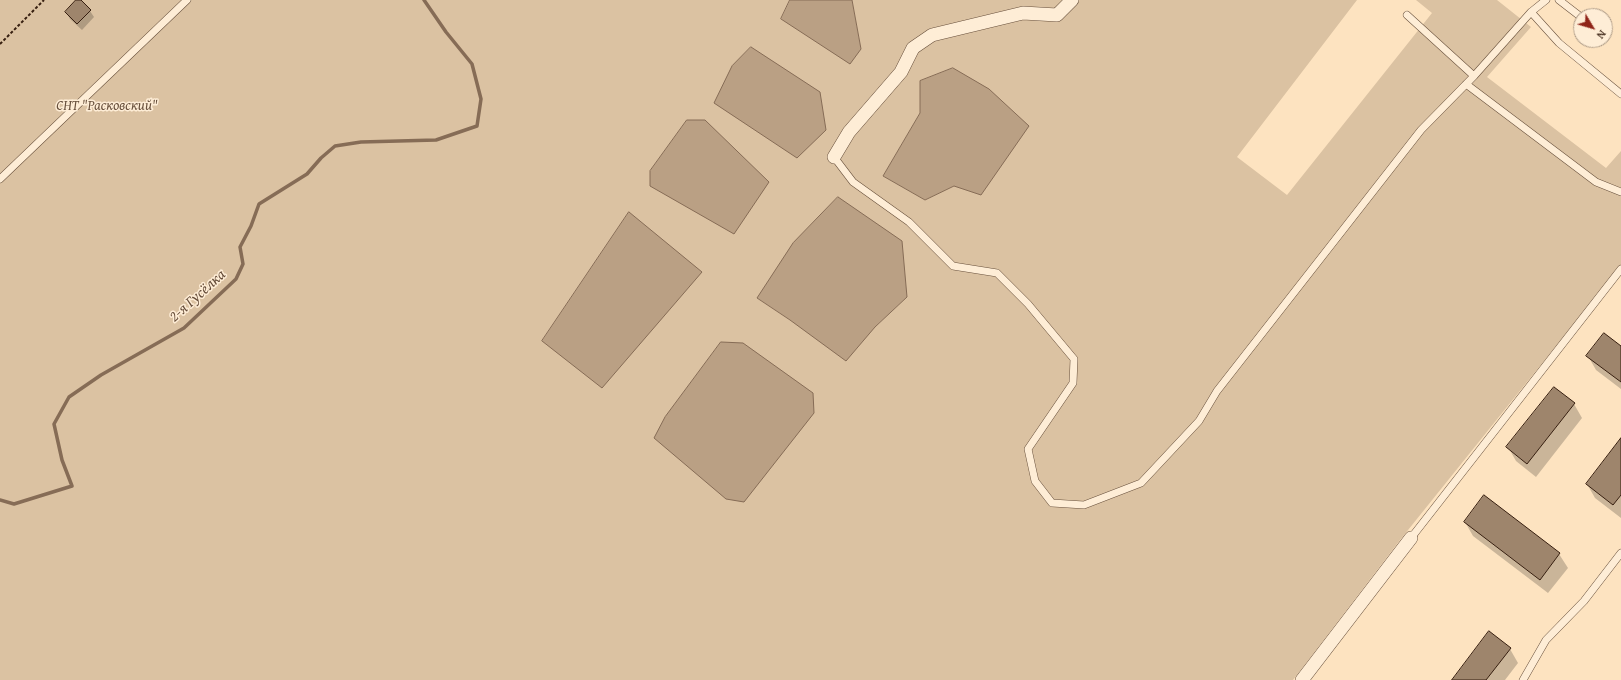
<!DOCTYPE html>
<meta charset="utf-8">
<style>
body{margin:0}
#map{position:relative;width:1621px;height:680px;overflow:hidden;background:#fde3c0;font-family:"Gentium Book Plus",serif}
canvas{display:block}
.north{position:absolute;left:1573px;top:8px;width:40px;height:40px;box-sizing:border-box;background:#feedd6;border:1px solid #ae9b87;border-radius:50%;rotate:128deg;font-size:11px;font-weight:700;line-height:16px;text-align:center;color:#371f10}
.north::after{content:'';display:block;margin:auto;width:14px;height:18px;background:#8f2418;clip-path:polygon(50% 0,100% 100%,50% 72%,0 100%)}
</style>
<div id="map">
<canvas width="1621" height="680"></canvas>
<div class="north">N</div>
</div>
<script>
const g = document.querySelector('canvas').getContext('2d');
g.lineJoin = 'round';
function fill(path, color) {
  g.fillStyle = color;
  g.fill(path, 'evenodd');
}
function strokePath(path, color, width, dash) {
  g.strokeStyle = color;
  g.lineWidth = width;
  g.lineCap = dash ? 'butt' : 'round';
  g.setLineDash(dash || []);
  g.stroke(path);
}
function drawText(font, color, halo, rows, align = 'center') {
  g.font = font + ' "Gentium Book Plus",serif';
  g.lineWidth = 3;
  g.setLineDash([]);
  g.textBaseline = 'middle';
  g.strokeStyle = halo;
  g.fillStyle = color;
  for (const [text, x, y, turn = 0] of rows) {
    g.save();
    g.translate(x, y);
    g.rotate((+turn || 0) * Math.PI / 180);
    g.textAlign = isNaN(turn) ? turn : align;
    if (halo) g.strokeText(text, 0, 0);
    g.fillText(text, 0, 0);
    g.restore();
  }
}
fill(new Path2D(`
 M0 0H790L781 19 861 49 852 0H1357L1237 157 1287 195 1432 13 1416 0H1497L1531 27 1487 77 1606 168 1621 151V265L1400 540 1293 680H0ZM920 113 954 186 925 200 883 176ZM907 297 875 327 790 320 757 298Z`), '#dbc2a2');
const water = new Path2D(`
 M790 0H852L861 49 850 64 781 19Z
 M751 47 820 92 826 130 797 158 714 103 732 66Z
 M953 68 989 89 1029 126 981 195 954 186 925 200 883 176 920 113V81Z
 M687 120H705L769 182 734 234 650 186V171Z
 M838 197 902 241 907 297 875 327 846 361 790 320 757 298 793 243Z
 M629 212 702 272 602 388 542 341Z
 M721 342 743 343 813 393 814 413 744 502 726 499 654 438 665 417Z`);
fill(water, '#baa084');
strokePath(water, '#866c56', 1);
fill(new Path2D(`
 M78 0 90 11 94 17 82 30 70 19 66 12Z
 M1621 347V389L1596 370 1588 356Z
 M1574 404 1582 418 1536 477 1516 461 1508 447Z
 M1621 438V518L1595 498 1587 484Z
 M1484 497 1559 554 1568 568 1548 593 1473 536 1465 522Z
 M1510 649 1518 663 1505 680H1453Z`), '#0003');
strokePath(new Path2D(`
 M0 500 14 504 72 486 62 460 54 424 69 397 101 375 184 328 236 279 243 264 240 247 251 226 259 204 307 174 321 158 335 146 361 142 436 140 477 126 481 99 472 64 446 32 424 0`), '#866c56', 3.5);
const building = new Path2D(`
 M76 0H81L91 10 77 24 65 12Z
 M1604 333 1621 346V382L1586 356Z
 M1554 387 1575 403 1527 464 1506 447Z
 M1621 438V495L1613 505 1586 484Z
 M1484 495 1560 553 1540 580 1464 522Z
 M1489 631 1511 648 1486 680H1452Z`);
fill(building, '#9e856c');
strokePath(building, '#371f10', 1);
const service = new Path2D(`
 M1559 0 1581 17
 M1531 12 1559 43 1621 94
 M1407 15 1474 76 1531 12 1546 0
 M1466 84 1596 182 1621 192
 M834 157 853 182 909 222 953 266 997 273 1028 304 1074 359 1073 383 1028 449 1035 481 1052 503 1084 505 1141 483 1199 421 1217 391 1421 130 1474 76
 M0 179 187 0
 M1411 538 1621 269
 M1523 680 1546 640 1584 601 1621 553`);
const minor = new Path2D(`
 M834 157 849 132 901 72 913 48 932 35 1023 13 1057 15 1072 0
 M1302 680 1411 538`);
strokePath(service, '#68503c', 8);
strokePath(minor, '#68503c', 14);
strokePath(new Path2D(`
 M0 44 44 0`), '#371f10', 2, [3, 2]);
strokePath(service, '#feedd6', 7);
strokePath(minor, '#feedd6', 13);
drawText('italic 14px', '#68503c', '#feedd6', [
 ["СНТ \"Расковский\"",107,106]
]);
drawText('italic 15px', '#654c39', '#feedd6', [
 ["2-я Гусёлка",198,296,-42]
]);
</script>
